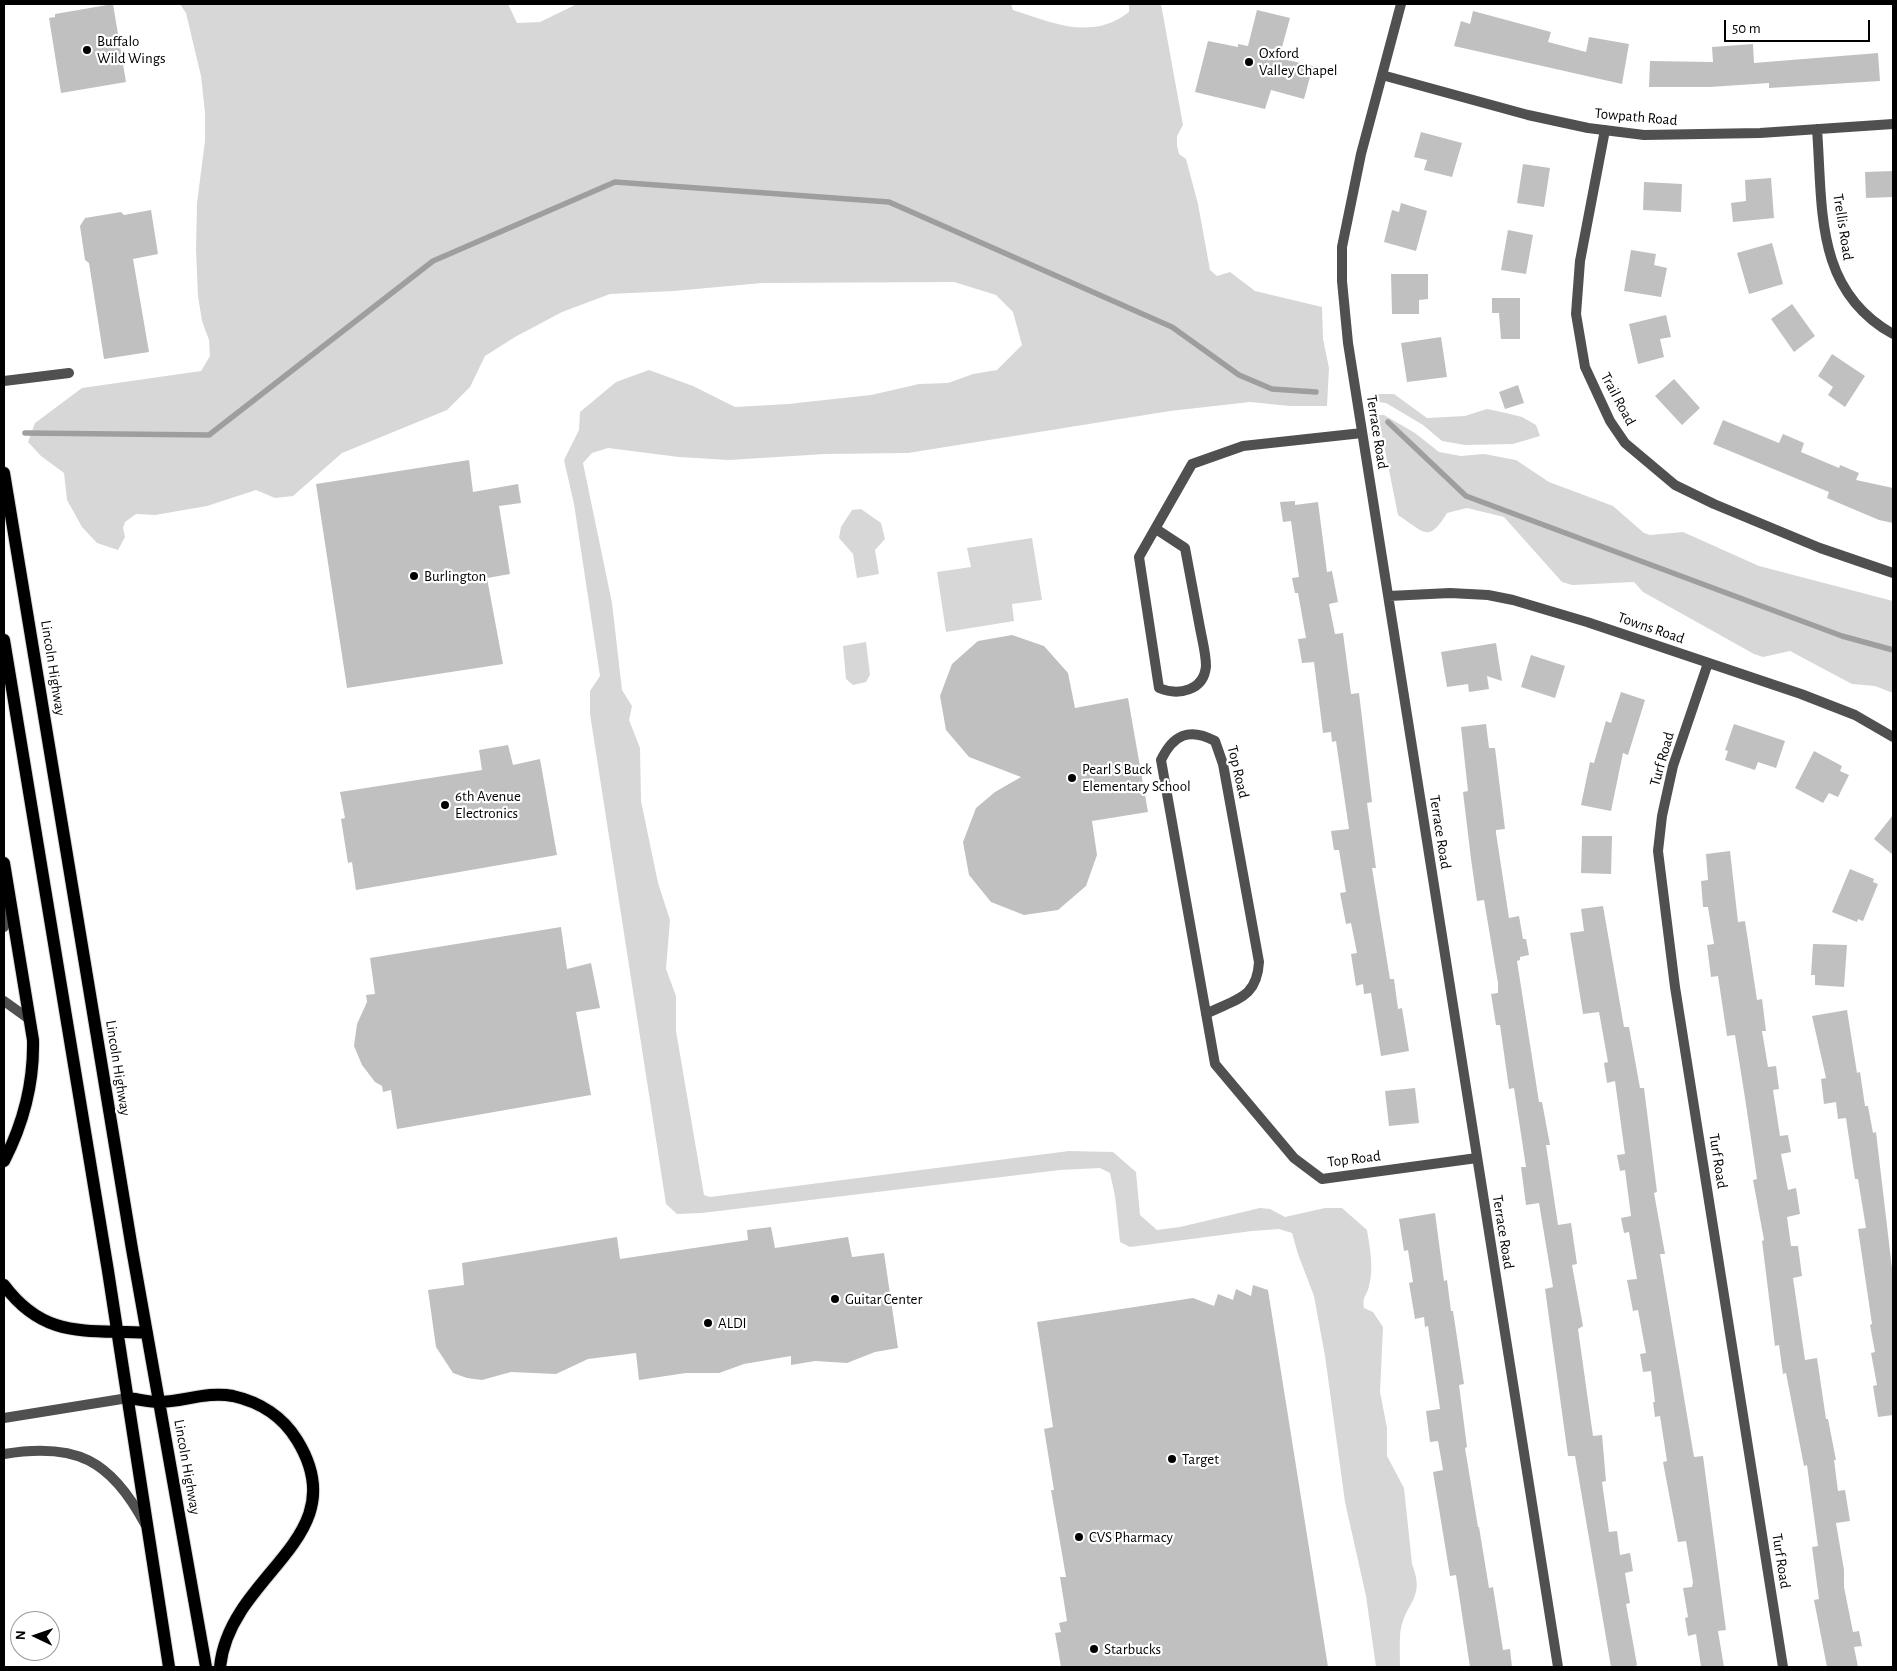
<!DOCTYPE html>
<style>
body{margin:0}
#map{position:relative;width:1897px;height:1671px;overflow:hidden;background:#fff;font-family:"Alegreya Sans",sans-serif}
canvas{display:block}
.frame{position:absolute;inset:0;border:5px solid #000;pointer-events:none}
.north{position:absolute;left:10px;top:1611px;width:50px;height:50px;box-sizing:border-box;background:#fff;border:1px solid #999;border-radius:50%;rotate:273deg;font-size:14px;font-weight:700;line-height:20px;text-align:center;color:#000}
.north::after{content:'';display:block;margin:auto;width:18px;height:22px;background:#000;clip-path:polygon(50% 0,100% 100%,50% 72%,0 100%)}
.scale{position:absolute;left:1724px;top:20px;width:146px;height:22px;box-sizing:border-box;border:2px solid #000;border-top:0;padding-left:6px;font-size:15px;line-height:18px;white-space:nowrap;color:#000;-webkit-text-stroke:4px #fff;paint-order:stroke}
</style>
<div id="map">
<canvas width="1897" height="1671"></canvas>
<div class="frame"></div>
<div class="north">N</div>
<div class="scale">50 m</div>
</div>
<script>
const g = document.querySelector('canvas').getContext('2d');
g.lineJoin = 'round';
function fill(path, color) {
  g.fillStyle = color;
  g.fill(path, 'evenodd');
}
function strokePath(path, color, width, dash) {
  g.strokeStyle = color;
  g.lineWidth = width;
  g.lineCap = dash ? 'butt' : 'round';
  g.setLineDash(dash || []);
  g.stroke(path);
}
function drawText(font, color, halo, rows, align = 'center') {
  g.font = font + ' "Alegreya Sans",sans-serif';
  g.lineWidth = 4.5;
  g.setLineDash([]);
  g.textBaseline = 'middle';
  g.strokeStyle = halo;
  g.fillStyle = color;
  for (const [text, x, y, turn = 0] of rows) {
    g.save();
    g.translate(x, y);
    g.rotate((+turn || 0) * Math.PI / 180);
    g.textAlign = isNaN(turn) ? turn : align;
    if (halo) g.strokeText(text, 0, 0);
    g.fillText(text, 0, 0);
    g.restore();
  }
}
fill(new Path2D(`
 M180 4H508L517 23 540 22 577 4H1011L1013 10C1053 23 1092 41 1129 12V4H1161L1183 125 1177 136V146L1179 154 1186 159 1198 204 1210 270 1217 276 1230 272 1255 291 1322 307 1323 339 1329 368 1327 406H1290L1250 402 1170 411 908 453 825 454 729 460 679 457 608 448 592 453 583 463 612 603 622 690 632 706 629 720 640 748 641 801 658 883 670 920 666 969 676 996V1031L704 1195 710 1197 1069 1151 1113 1152 1136 1172 1140 1215 1157 1230 1180 1227 1260 1208 1270 1209 1285 1217 1325 1208H1342L1367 1230C1370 1249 1374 1268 1369 1286 1367 1296 1362 1296 1364 1308L1373 1312 1383 1327 1380 1392 1387 1428V1456L1404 1488 1412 1564C1425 1598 1408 1599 1401 1628 1399 1637 1400 1656 1400 1667H1376L1366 1596 1345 1502 1325 1356 1314 1296 1298 1254 1292 1233 1279 1229 1252 1231 1130 1247 1120 1242 1115 1196 1110 1173 1100 1168 1060 1170 702 1213 677 1214 666 1204 590 714V691L600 676 574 504 564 460 579 430 580 412 616 382 649 370 693 386 735 407 788 404 871 395 919 384 948 383 973 374 997 370 1022 345 1013 312 996 295 954 282 762 283 674 291 610 294 562 312 515 337 485 356 470 387 447 410 342 453 293 496 275 498 256 490 207 506 155 515 136 514 125 522 123 528 125 537 118 550 97 543 82 527 67 500 64 473 41 456 28 442 35 423 82 388 201 371 210 356 209 340 202 321 198 296 196 249 197 203 205 141V113L201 76 186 13Z
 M1376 394H1394L1427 418 1465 416 1487 409 1506 413 1522 417 1536 425 1540 436 1513 444 1465 445 1442 441 1423 425 1386 403 1378 402Z
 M1378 415H1384L1415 433 1439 452 1461 456 1484 454 1516 460 1549 482 1613 506 1644 533 1650 535 1683 532 1759 566 1893 601V693L1875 686 1852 684 1790 651 1763 657 1754 654 1643 592 1634 582 1572 585 1562 582 1504 517 1467 508 1447 513C1428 544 1424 532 1398 515Z
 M861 509 881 523 885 539 875 550 879 574 857 578 853 554 839 538 841 527 852 510Z
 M1032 538 1042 600 1012 604 1014 621 946 632 937 572 971 567 967 548Z
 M866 642 870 675 866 682 853 685 846 679 843 646Z`), '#d7d7d7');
strokePath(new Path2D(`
 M1388 422 1466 496 1842 636 1893 650
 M25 433 209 435 433 261 615 182 889 202 1172 327 1239 375 1272 389 1316 392`), '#9e9e9e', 5.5);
fill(new Path2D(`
 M113 4 126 82 61 93 49 18 55 17V14Z
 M1257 10 1290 18 1279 58 1313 66 1304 99 1271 90 1265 109 1195 92 1208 41 1238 47V44L1248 46Z
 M1473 11 1551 32 1548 42 1586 52 1589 37 1629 44 1622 84 1454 46 1461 21 1470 24Z
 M1753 44 1754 63 1878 53 1880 81 1769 88V83L1710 87H1649L1650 61 1713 62 1712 47Z
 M1421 132 1462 143 1452 177 1424 170 1427 160 1414 157Z
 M1523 164 1550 168 1544 207 1517 203Z
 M1893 171V197L1866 198 1865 172Z
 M1771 178 1774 218 1733 222 1731 203 1746 201 1745 180Z
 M1644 182 1682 184 1681 212 1643 210Z
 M1401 203 1427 211 1416 251 1384 242 1392 210 1399 212Z
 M151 210 158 254 133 259 149 352 104 359 89 263 85 260 80 226 85 218 121 212 124 215Z
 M1508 230 1533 235 1526 274 1501 270Z
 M1772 243 1783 284 1749 294 1737 253Z
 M1631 250 1656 254 1654 265 1667 268 1661 297 1624 291Z
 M1391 274H1428V299L1419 300V314H1392Z
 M1492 298H1520V339H1501L1499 313H1492Z
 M1792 304 1815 336 1794 352 1771 319Z
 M1666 315 1671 337 1660 339 1664 357 1638 364 1629 324Z
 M1441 337 1447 377 1407 382 1401 343Z
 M1832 354 1865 376 1845 407 1828 395 1833 387 1818 376Z
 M1674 379 1700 408 1682 425 1655 396Z
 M1518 385 1524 403 1505 409 1499 392Z
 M1723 420 1779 443 1783 434 1804 443 1801 452 1839 468 1840 465 1859 473 1856 480 1893 488V523L1879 520 1827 498 1829 492 1713 444Z
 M469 460 473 492 518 484 521 503 499 506 510 574 487 578 503 664 347 688 316 484Z
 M1295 501V505L1318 502 1327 572 1332 571 1338 602 1329 604 1335 634 1343 633 1351 694 1359 693 1372 802 1367 803 1376 868H1372L1390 979H1394L1398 1009 1402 1008 1409 1051 1381 1056 1371 993 1364 994 1363 984 1356 986 1351 954 1357 953 1351 923 1346 924 1340 893 1346 892 1339 850H1334L1331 831 1349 829 1336 741 1332 742 1331 732 1323 733 1314 662 1302 663 1298 639 1306 638 1298 593H1295L1292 578 1299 577 1291 521 1283 522 1280 502Z
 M1012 635 1044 646 1068 673 1075 708 1128 698 1148 812 1092 821 1097 855 1086 886 1058 910 1024 915 991 902 969 875 963 842 976 808 995 792 1021 777 969 757 946 730 940 696 952 664 978 641Z
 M1496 643 1502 681 1487 676 1489 689 1469 692 1468 684 1447 687 1441 652Z
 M1531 655 1565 666 1555 698 1521 687Z
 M1621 692 1645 700 1628 755 1623 753 1611 811 1581 805 1590 762 1594 763 1606 721 1611 723Z
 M1486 724 1489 748H1495L1505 829 1496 830V833L1509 918 1519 916 1523 939H1526L1529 955 1520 957V960L1517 961 1539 1102H1542L1550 1145H1546L1558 1225 1571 1223 1577 1264 1572 1265 1583 1326 1578 1329 1593 1436 1602 1435 1606 1481 1602 1482 1609 1532 1617 1531 1620 1555 1630 1553 1633 1571 1625 1573 1630 1603 1626 1604 1637 1665 1633 1667H1611L1575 1456H1568L1545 1289 1553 1287 1539 1203 1526 1205 1521 1167H1526L1514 1088 1509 1089 1500 1025H1496L1491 994 1498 993V983L1484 900 1477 901 1471 859 1463 792 1468 791 1461 727Z
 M1734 724 1785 741 1776 768 1758 762 1755 770 1725 760 1728 751 1725 750Z
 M508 745 513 765 540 759 557 855 356 890 352 862 348 863 341 819 345 818 340 792 482 770 479 750Z
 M1814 751 1842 766 1840 771 1849 775 1838 797 1829 793 1823 803 1795 788Z
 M1893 815V855L1874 839Z
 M1582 836H1612L1611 874 1581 873Z
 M1730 851 1738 922 1745 921 1757 1000 1762 999 1766 1031H1762L1768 1067 1776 1066 1779 1089 1773 1090 1780 1136 1788 1135 1791 1152 1781 1154 1788 1190 1796 1188 1800 1214 1787 1217 1791 1246H1798L1802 1276 1793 1278 1805 1360 1817 1358 1826 1419H1828L1836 1460H1834L1838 1491 1845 1490 1850 1521 1836 1523 1844 1570V1587L1853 1632 1859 1631 1862 1646 1854 1647 1858 1667H1827L1814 1600 1819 1599 1812 1547 1818 1546 1807 1465 1804 1466 1786 1373 1783 1374 1779 1345 1775 1346 1762 1241 1764 1240 1753 1180 1757 1179 1745 1098 1735 1035 1727 1036 1718 976 1711 977 1707 945 1714 944 1708 907H1703L1701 881 1708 880 1706 854Z
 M1850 869 1874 879 1873 882 1878 884 1863 921 1858 919 1857 922 1832 912Z
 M1603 906 1624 1027H1629L1640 1088H1644L1657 1192 1654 1193 1665 1254H1660L1694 1457 1703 1456 1726 1630 1718 1631 1724 1667H1701L1696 1634 1688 1636 1685 1618 1688 1617 1683 1588 1692 1587 1693 1582 1686 1541 1678 1542 1663 1462 1667 1461 1660 1416 1655 1417 1653 1402H1655L1651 1371 1643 1372 1640 1354 1646 1353 1638 1310 1633 1311 1627 1280 1637 1279 1629 1232 1624 1233 1621 1218 1631 1216 1625 1170 1620 1171 1617 1155 1625 1154 1615 1081 1607 1083 1604 1063 1608 1062 1599 1012 1583 1014 1574 958 1570 933 1584 931 1581 909Z
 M561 927 567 969 591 963 600 1008 576 1012 591 1095 397 1129 391 1090 383 1092 382 1086 375 1082 362 1065 354 1046 357 1024 367 1002 366 995 375 994 370 958Z
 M1813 944 1847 945 1844 987 1815 985V975H1811Z
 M1847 1010 1857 1073 1860 1072 1865 1106H1868L1873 1133 1876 1132 1893 1277V1415L1878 1417 1873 1386 1877 1385 1871 1353 1875 1352 1870 1325 1872 1324 1858 1229 1866 1228 1858 1179H1855L1846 1118 1838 1119 1836 1102 1824 1104 1821 1079 1826 1078 1812 1016Z
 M1415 1088 1419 1123 1389 1126 1385 1091Z
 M1435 1213 1444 1281 1447 1280 1451 1311H1453L1464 1384 1459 1385 1467 1447 1465 1448 1478 1527H1479L1489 1588 1493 1587 1503 1650 1510 1649 1512 1667H1470L1456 1575 1450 1576 1433 1472 1443 1470 1438 1441 1430 1442 1426 1411 1440 1409 1428 1326 1425 1327 1424 1317 1415 1319 1409 1283 1413 1282 1408 1250 1404 1251 1399 1219Z
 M771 1227 775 1248 848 1237 852 1257 884 1253 898 1348 875 1352 847 1363 815 1361 791 1365V1356L744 1364 719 1373H686L639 1380 636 1353 588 1359 556 1374 511 1372 482 1380 467 1378 453 1373 436 1347 428 1290 464 1285 462 1263 617 1237 620 1259 748 1240 747 1230Z
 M1253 1285 1268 1290 1328 1667H1061L1055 1633 1061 1632 1059 1623 1067 1621 1060 1577H1066L1051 1490H1054L1044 1429 1053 1427 1037 1322 1193 1298 1214 1306 1218 1294 1233 1300 1236 1289 1251 1296Z`), '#c0c0c0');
const primary = new Path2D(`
 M4 473 132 1249 206 1667
 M4 640 108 1271 169 1667
 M4 863 33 1040C34 1084 24 1122 4 1161
 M4 1285C45 1340 87 1329 147 1333
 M128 1398C137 1399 148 1402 158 1402 183 1402 207 1391 233 1396 260 1402 283 1417 297 1440 344 1516 278 1554 241 1611 230 1628 222 1647 220 1667`);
strokePath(primary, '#dbdbdb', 14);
strokePath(new Path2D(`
 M1401 4 1361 154 1342 247V281L1348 343 1558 1667
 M1382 75 1528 115 1588 128 1644 135 1760 133 1893 124
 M1817 129C1823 208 1814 290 1893 334
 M1605 130 1580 261 1576 314 1585 367 1610 421 1625 443 1675 485 1714 504 1820 548 1893 573
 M4 381 69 373
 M1156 529 1185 548C1190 574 1195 601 1200 628 1202 639 1206 654 1206 666 1204 691 1178 696 1159 688L1139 557 1192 464 1243 446 1362 433
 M1389 596 1450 593 1488 595 1513 600 1587 622 1801 694 1855 715 1893 737
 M1708 663 1673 766 1662 816 1658 851 1675 987 1783 1667
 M4 927 9 905
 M4 1001 29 1019
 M1206 1014C1235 999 1257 999 1259 962L1223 764 1215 741C1189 727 1173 735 1161 760L1215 1064 1294 1158 1322 1179 1477 1158
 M4 1418 128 1398
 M4 1454C76 1442 111 1460 145 1524`), '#505050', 10);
strokePath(primary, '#000', 12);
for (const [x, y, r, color] of [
 [87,50,5,"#000"],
 [1249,62,5,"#000"],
 [414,576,5,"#000"],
 [1072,778,5,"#000"],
 [445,805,5,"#000"],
 [835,1299,5,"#000"],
 [708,1323,5,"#000"],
 [1172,1459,5,"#000"],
 [1079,1537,5,"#000"],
 [1094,1649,5,"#000"]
]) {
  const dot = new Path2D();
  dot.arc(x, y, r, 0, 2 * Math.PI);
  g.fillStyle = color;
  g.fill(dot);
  strokePath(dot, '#fff', 2);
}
drawText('15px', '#000', '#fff', [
 ["Buffalo",97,41],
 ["Wild Wings",97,58],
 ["Oxford",1259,53],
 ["Valley Chapel",1259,70],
 ["Burlington",424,576],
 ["Pearl S Buck",1082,769],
 ["Elementary School",1082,786],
 ["6th Avenue",455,796],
 ["Electronics",455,813],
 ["Guitar Center",845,1299],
 ["ALDI",718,1323],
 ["Target",1182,1459],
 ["CVS Pharmacy",1089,1537],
 ["Starbucks",1104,1649]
], 'left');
drawText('15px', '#000', '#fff', [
 ["Towpath Road",1636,117,5],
 ["Trellis Road",1843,227,81],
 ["Trail Road",1618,399,62],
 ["Terrace Road",1377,432,81],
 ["Towns Road",1651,628,19],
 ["Lincoln Highway",53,668,81],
 ["Turf Road",1662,759,-74],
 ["Top Road",1238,772,77],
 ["Terrace Road",1440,832,81],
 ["Lincoln Highway",118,1068,81],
 ["Top Road",1354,1159,-7],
 ["Turf Road",1718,1161,81],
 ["Terrace Road",1503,1232,81],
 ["Lincoln Highway",187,1467,80],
 ["Turf Road",1781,1561,81]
]);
</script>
